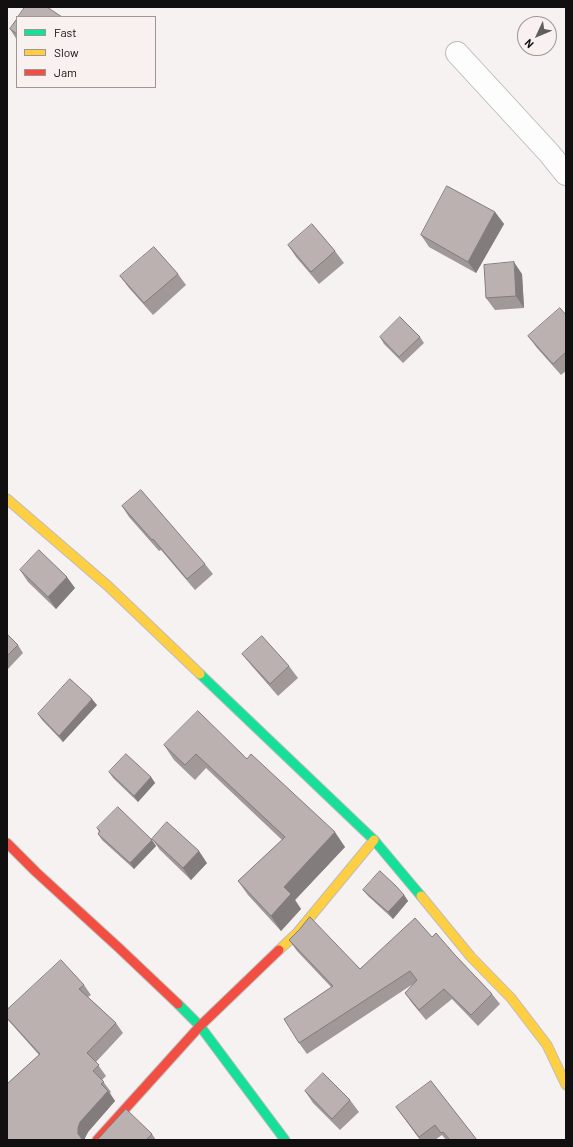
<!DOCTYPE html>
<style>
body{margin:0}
#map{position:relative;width:573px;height:1147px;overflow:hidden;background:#f6f2f2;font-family:Barlow,sans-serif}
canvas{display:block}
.frame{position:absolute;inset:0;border:8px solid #110f0f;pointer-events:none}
.legend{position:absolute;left:16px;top:16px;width:140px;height:72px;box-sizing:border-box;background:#f8f1f0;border:1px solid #9c9796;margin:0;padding:5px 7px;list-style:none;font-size:12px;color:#110f0f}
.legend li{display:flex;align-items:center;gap:8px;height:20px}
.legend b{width:20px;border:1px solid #9c9796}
.north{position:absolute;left:517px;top:16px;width:40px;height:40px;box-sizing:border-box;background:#f8f1f0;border:1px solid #9c9796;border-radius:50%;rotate:226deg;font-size:11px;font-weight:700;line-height:16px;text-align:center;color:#110f0f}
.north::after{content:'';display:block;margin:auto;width:14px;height:18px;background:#615e5e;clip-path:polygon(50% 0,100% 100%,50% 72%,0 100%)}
</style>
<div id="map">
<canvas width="573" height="1147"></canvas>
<div class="frame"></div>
<ul class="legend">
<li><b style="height:5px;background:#16e098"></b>Fast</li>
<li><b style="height:5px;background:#ffcf43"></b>Slow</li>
<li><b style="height:5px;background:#f24e42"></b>Jam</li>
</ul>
<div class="north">N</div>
</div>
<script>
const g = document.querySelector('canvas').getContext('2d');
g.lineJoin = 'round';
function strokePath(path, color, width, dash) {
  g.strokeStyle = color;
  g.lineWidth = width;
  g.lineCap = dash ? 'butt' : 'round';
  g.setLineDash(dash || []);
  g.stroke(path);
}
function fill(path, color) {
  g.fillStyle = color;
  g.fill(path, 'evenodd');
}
const street = new Path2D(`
 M457 53 549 153 566 174`);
const fast = new Path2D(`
 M200 674 374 840 421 896
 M178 1004 200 1026 285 1140`);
const slow = new Path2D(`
 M7 499 108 586 200 674
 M421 896 471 957 511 998 547 1045 566 1085
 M279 950 297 933 374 840`);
const jam = new Path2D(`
 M7 843 36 872 119 948 178 1004
 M97 1140 200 1026 279 950`);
strokePath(street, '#bfbcbc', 24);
strokePath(fast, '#bfbcbc', 11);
strokePath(slow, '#bfbcbc', 11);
strokePath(jam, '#bfbcbc', 11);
strokePath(street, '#fefdfd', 22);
strokePath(fast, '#16e098', 9);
strokePath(slow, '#ffcf43', 9);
strokePath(jam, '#f24e42', 9);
fill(new Path2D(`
 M17 19V40L10 29Z
 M495 212 504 224 476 273 429 247 421 235Z
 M288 245 335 251 344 263 319 284 296 257Z
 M178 274 186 285 153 315 129 288 120 276Z
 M522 274 524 308 495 310 486 298Z
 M566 315V371L561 375 537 348 528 336Z
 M380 337H420L424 343 403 363 384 344Z
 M122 506 205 564 213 574 195 590 161 550 159 551 129 517Z
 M20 570 75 588 56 609 28 582Z
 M7 634 18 645 23 653 7 670Z
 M242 654 289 666 298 678 278 696 251 665Z
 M97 705 63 742 42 720 38 714Z
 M164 745 247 759 345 847 295 900 301 909 281 931 248 895 238 881 282 840 206 768 195 780 174 760Z
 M109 772 151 777 155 783 138 802 113 778Z
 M97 828 152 840 156 846 134 869 102 840 98 834 99 832Z
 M152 839 207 863 191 880 160 850Z
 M363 890 404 895 408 901 393 919 368 896Z
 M432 937 455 955 492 994 500 1004 478 1026 452 999 426 1020 412 1003 405 993 413 984 307 1054 299 1043 331 987 297 951 289 940 360 969Z
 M84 985 91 995 88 997 116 1023 123 1033 96 1062 106 1076 102 1080 111 1092 110 1093 115 1101 88 1132 85 1138V1140H7V1084L39 1055 8 1020 7 1021V1006L8 1008Z
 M305 1091 350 1100 359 1112 340 1130 313 1103Z
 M396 1107 477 1140H446L442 1135 435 1140H420Z
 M152 1134 156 1140H97Z`), '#a19898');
fill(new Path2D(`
 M495 212 504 224 476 273 468 262Z
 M514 262 522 274 524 308 516 296Z
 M67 577 75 588 56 609 48 597Z
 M92 699 97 705 63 742 59 736Z
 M151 777 155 783 138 802 134 796Z
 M335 832 345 847 295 900 301 909 281 931 271 916 284 887Z
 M152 840 156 846 134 869 130 863Z
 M199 851 207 863 191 880 183 868Z
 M404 895 408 901 393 919 388 912Z
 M108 1091 115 1101 88 1132 85 1138V1140H82L78 1134V1128L80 1122Z`), '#837c7c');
const building = new Path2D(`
 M25 7H47L62 17H18Z
 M17 19V34L10 29Z
 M447 186 495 212 468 262 421 235Z
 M312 224 335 251 311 272 288 245Z
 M154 247 178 274 144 303 120 276Z
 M514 262 516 296 486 298 484 265Z
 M560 308 566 315V352L553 364 528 336Z
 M400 317 420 337 399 357 380 337Z
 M141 490 205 564 187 579 153 539 152 540 122 506Z
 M39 550 67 577 48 597 20 570Z
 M7 634 18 645 7 656Z
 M262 636 289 666 270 684 242 654Z
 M70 679 92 699 59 736 38 714Z
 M198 711 247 759 251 754 335 832 284 887 291 894 271 916 238 881 285 837 196 754 185 765 164 745Z
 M126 754 151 777 134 796 109 772Z
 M118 807 152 840 130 863 98 834 100 831 97 828Z
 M167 822 199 851 183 868 152 839Z
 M380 871 396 886 404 895 388 912 363 890Z
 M310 917 360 969 415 918 432 937 436 933 455 955 492 994 471 1015 444 989 419 1010 405 993 417 980 410 971 299 1043 284 1019 333 986 289 940 299 930Z
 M61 960 84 985 79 989 116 1023 87 1053 99 1065 93 1071 104 1082 101 1084 108 1091 80 1122 78 1128V1134L82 1139 83 1140H8L7 1138V1084L40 1054 7 1018V1010Z
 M323 1073 350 1100 332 1119 305 1091Z
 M431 1081 477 1140H450L443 1132 441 1133 435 1125 419 1137 396 1107Z
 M126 1109 152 1134 146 1140H97L99 1138Z`);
fill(building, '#bbb1b1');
strokePath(building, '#837c7c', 1);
</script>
